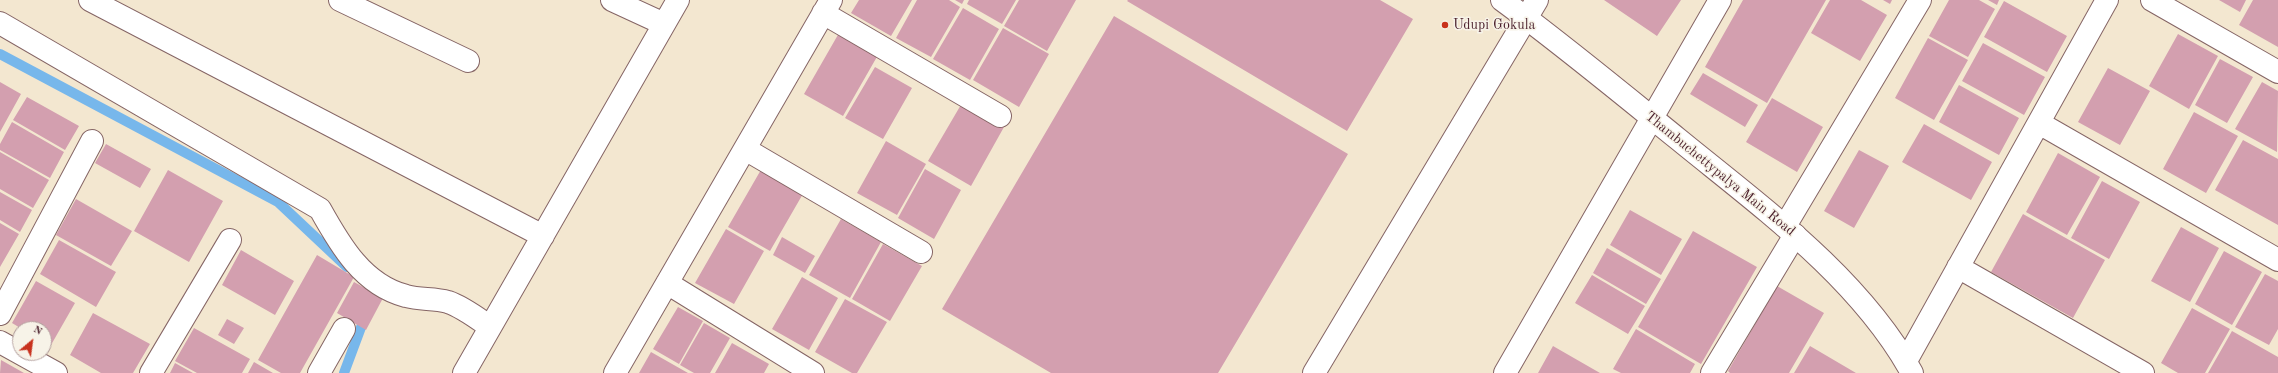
<!DOCTYPE html>
<style>
body{margin:0}
#map{position:relative;width:2278px;height:373px;overflow:hidden;background:#f3e7d0;font-family:"Old Standard TT",serif}
canvas{display:block}
.north{position:absolute;left:12px;top:321px;width:40px;height:40px;box-sizing:border-box;background:#f7f3e8;border:1px solid #b29e9c;border-radius:50%;rotate:29deg;font-size:11px;font-weight:700;line-height:16px;text-align:center;color:#4a1f2b}
.north::after{content:'';display:block;margin:auto;width:14px;height:18px;background:#c8321e;clip-path:polygon(50% 0,100% 100%,50% 72%,0 100%)}
</style>
<div id="map">
<canvas width="2278" height="373"></canvas>
<div class="north">N</div>
</div>
<script>
const g = document.querySelector('canvas').getContext('2d');
g.lineJoin = 'round';
function strokePath(path, color, width, dash) {
  g.strokeStyle = color;
  g.lineWidth = width;
  g.lineCap = dash ? 'butt' : 'round';
  g.setLineDash(dash || []);
  g.stroke(path);
}
function fill(path, color) {
  g.fillStyle = color;
  g.fill(path, 'evenodd');
}
function drawText(font, color, halo, rows, align = 'center') {
  g.font = font + ' "Old Standard TT",serif';
  g.lineWidth = 3;
  g.setLineDash([]);
  g.textBaseline = 'middle';
  g.strokeStyle = halo;
  g.fillStyle = color;
  for (const [text, x, y, turn = 0] of rows) {
    g.save();
    g.translate(x, y);
    g.rotate((+turn || 0) * Math.PI / 180);
    g.textAlign = isNaN(turn) ? turn : align;
    if (halo) g.strokeText(text, 0, 0);
    g.fillText(text, 0, 0);
    g.restore();
  }
}
strokePath(new Path2D(`
 M0 54 278 202 347 267
 M344 373 366 314`), '#77b7eb', 10);
fill(new Path2D(`
 M859 0H912L891 36 851 13Z
 M917 0H949L960 7 931 57 896 38Z
 M955 0H964L962 4Z
 M969 0H1016L1002 24 967 4Z
 M1019 0H1076L1047 51 1004 26Z
 M1128 0H1380L1413 19 1347 131 1127 1Z
 M1604 0H1681L1657 36Z
 M1743 0H1826L1767 103 1705 67Z
 M1830 0H1861L1887 15 1860 61 1811 33Z
 M1883 0H1892L1890 4Z
 M1949 0H1979L1995 9 1968 57 1929 36Z
 M1988 0H1999L1997 5Z
 M2219 0H2246L2240 12Z
 M2253 0H2278V47L2239 25Z
 M2004 1 2067 36 2047 72 1984 37Z
 M963 8 999 29 970 80 933 59Z
 M1114 16 1348 154 1218 373H1051L942 309Z
 M1003 28 1049 54 1019 107 973 80Z
 M839 33 878 55 843 116 804 94Z
 M2178 34 2218 56 2189 109 2149 86Z
 M1928 38 1968 60 1934 120 1895 98Z
 M1983 43 2045 77 2024 115 1962 81Z
 M2220 59 2253 77 2227 123 2195 105Z
 M875 67 912 88 883 139 845 118Z
 M2108 68 2150 91 2120 145 2078 122Z
 M1703 73 1758 105 1745 127 1690 94Z
 M0 82 21 94 0 132Z
 M2262 82 2278 91 2277 152 2235 129Z
 M1959 85 2019 118 1999 155 1939 122Z
 M27 97 79 126 65 150 13 120Z
 M1772 98 1823 127 1797 172 1746 142Z
 M962 103 1004 127 971 186 928 161Z
 M2194 112 2238 136 2206 193 2163 169Z
 M12 122 64 152 50 178 0 150V144Z
 M1924 124 1992 162 1971 200 1902 162Z
 M2243 140 2278 159V225L2215 190Z
 M886 141 926 164 897 215 857 193Z
 M106 144 151 169 140 188 95 163Z
 M1859 150 1889 166 1854 228 1824 211Z
 M0 152 49 180 33 208 0 189Z
 M2058 153 2100 177 2067 235 2026 212Z
 M762 168 804 192 770 251 728 227Z
 M925 169 961 190 934 239 898 218Z
 M168 170 223 201 189 262 134 231Z
 M2102 181 2140 202 2109 259 2071 238Z
 M0 192 32 210 20 232 0 220Z
 M76 199 132 231 111 266 56 235Z
 M1630 210 1682 239 1661 275 1610 245Z
 M2023 214 2105 260 2073 318 1991 272Z
 M841 219 881 242 850 298 809 275Z
 M0 223 19 234 0 267Z
 M2181 227 2219 248 2190 302 2151 281Z
 M726 229 764 251 734 304 695 283Z
 M1693 231 1757 267 1701 364 1638 327Z
 M782 237 815 256 805 273 773 255Z
 M59 240 116 272 96 307 40 274Z
 M883 244 922 266 890 321 852 299Z
 M1607 248 1661 279 1646 304 1593 273Z
 M241 250 294 281 275 315 222 285Z
 M2224 251 2262 272 2232 325 2195 304Z
 M317 255 354 277 300 373H281L258 360Z
 M2265 274 2278 281V329L2269 345 2235 327Z
 M1592 275 1645 306 1628 334 1575 303Z
 M802 277 838 298 809 350 772 329Z
 M36 281 75 303 51 345 44 341V329H22L12 323Z
 M354 282 383 298 366 330 337 313Z
 M1777 286 1824 313 1789 373H1730L1728 371Z
 M845 299 887 322 857 373H852L815 352Z
 M678 307 703 321 679 364 653 349Z
 M2192 308 2230 329 2205 373H2178L2161 363Z
 M93 313 150 344 133 373H101L70 355Z
 M227 319 244 328 234 344 218 335Z
 M704 323 730 338 710 373H694L680 365Z
 M194 328 250 359 242 373H197L175 361Z
 M1636 329 1695 364 1690 373H1621L1613 369Z
 M2232 331 2278 357V373H2208Z
 M732 343 769 364 764 373H715Z
 M1553 346 1600 373H1538Z
 M1810 346 1856 373H1794Z
 M651 352 688 373H639Z
 M1 360 24 373H0Z
 M254 362 273 373H248Z
 M175 363 193 373H170Z`), '#d39faf');
const street = new Path2D(`
 M90 0 543 236
 M340 0 468 61
 M612 0 664 24
 M2152 0 2278 72
 M823 13 1000 116
 M0 23 320 209C340 245 363 285 406 296 420 300 434 298 448 302 463 307 477 318 490 327
 M2039 123 2278 260
 M745 149 921 252
 M1785 226 1920 0
 M1958 267 2143 373
 M667 283 813 373
 M0 314 92 141
 M0 342 56 373
 M1906 361 2107 0
 M151 373 230 240
 M319 373 344 329
 M464 373 678 0
 M615 373 831 0
 M1314 373 1537 0
 M1505 373 1720 0
 M1712 373 1795 235`);
const secondary = new Path2D(`
 M1502 0C1562 44 1620 92 1678 139 1760 206 1860 278 1912 373`);
strokePath(street, '#856565', 24);
strokePath(secondary, '#856565', 24);
strokePath(street, '#fff', 22);
strokePath(secondary, '#fff', 22);
for (const [x, y, r, color] of [
 [1445,25,4,"#c8321e"]
]) {
  const dot = new Path2D();
  dot.arc(x, y, r, 0, 2 * Math.PI);
  g.fillStyle = color;
  g.fill(dot);
  strokePath(dot, '#f7f3e8', 1.5);
}
drawText('14px', '#4a1f2b', '#f7f3e8', [
 ["Udupi Gokula",1453,25]
], 'left');
drawText('14px', '#4a1f2b', '#f7f3e8', [
 ["Thambuchettypalya Main Road",1720,174,39]
]);
</script>
